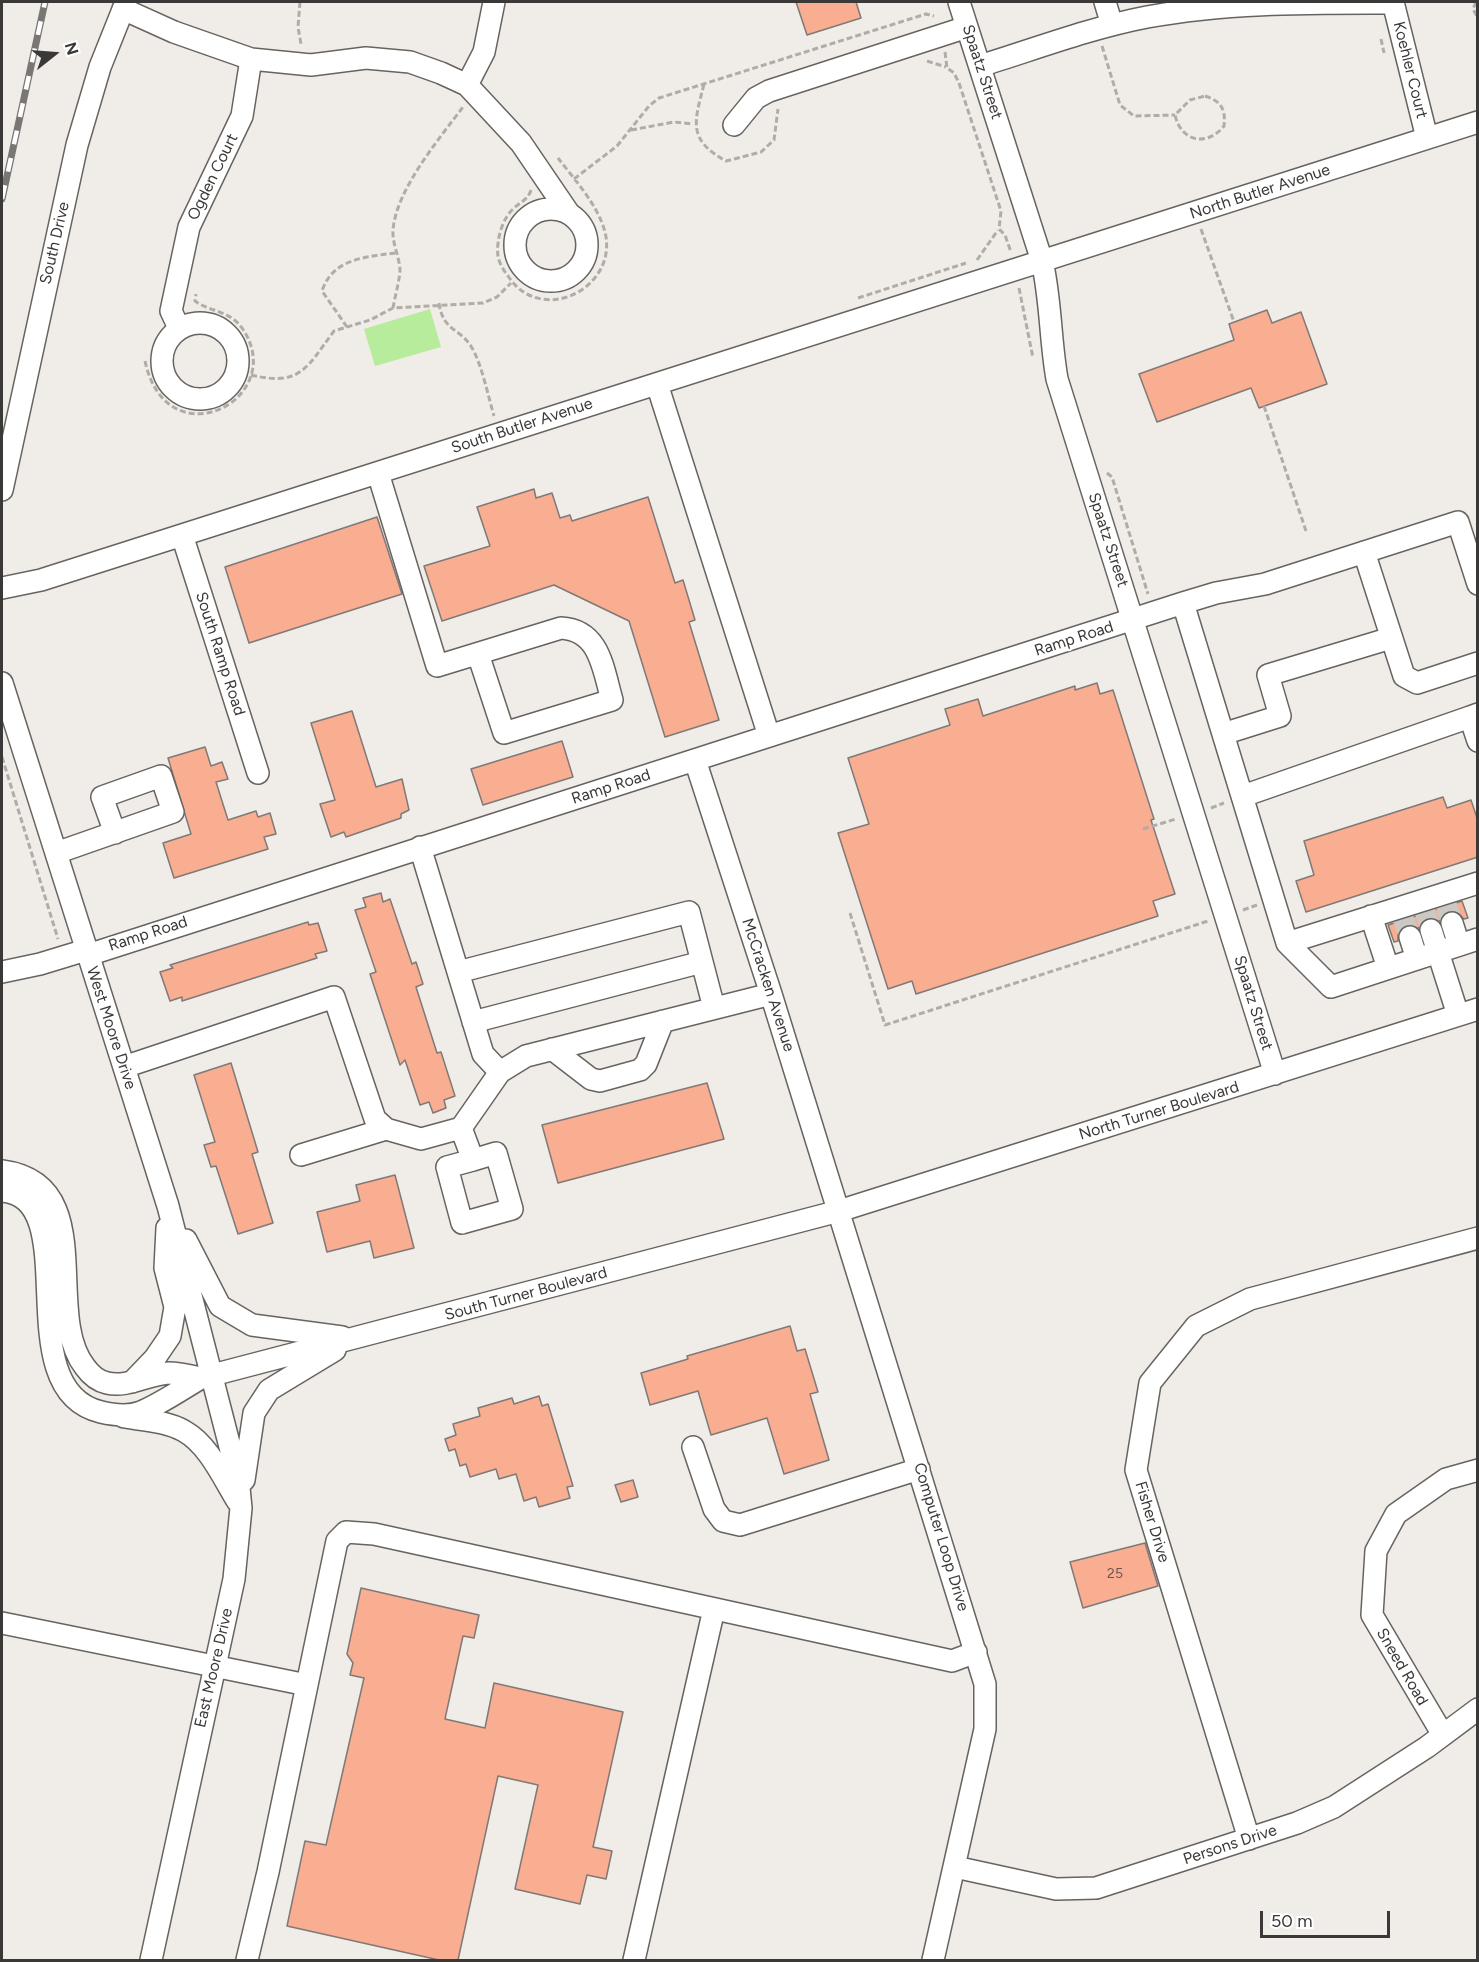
<!DOCTYPE html>
<style>
body{margin:0}
#map{position:relative;width:1479px;height:1962px;overflow:hidden;background:#f0ece7;font-family:Figtree,sans-serif}
canvas{display:block}
.frame{position:absolute;inset:0;border:3px solid #3b3937;pointer-events:none}
.north{position:absolute;left:24px;top:24px;width:60px;height:60px;-webkit-text-stroke:4px #fff;paint-order:stroke;rotate:73deg;font-size:16px;font-weight:700;line-height:24px;text-align:center;color:#3b3937}
.north::after{content:'';display:block;margin:auto;width:21px;height:27px;background:#3b3937;clip-path:polygon(50% 0,100% 100%,50% 72%,0 100%)}
.scale{position:absolute;left:1260px;top:1911px;width:130px;height:27px;box-sizing:border-box;border:3px solid #3b3937;border-top:0;padding-left:8px;font-size:18px;line-height:21px;white-space:nowrap;color:#3b3937;-webkit-text-stroke:4px #fff;paint-order:stroke}
</style>
<div id="map">
<canvas width="1479" height="1962"></canvas>
<div class="frame"></div>
<div class="north">N</div>
<div class="scale">50 m</div>
</div>
<script>
const g = document.querySelector('canvas').getContext('2d');
g.lineJoin = 'round';
function fill(path, color) {
  g.fillStyle = color;
  g.fill(path, 'evenodd');
}
function strokePath(path, color, width, dash) {
  g.strokeStyle = color;
  g.lineWidth = width;
  g.lineCap = dash ? 'butt' : 'round';
  g.setLineDash(dash || []);
  g.stroke(path);
}
function drawText(font, color, halo, rows, align = 'center') {
  g.font = font + ' Figtree,sans-serif';
  g.lineWidth = 4.5;
  g.setLineDash([]);
  g.textBaseline = 'middle';
  g.strokeStyle = halo;
  g.fillStyle = color;
  for (const [text, x, y, turn = 0] of rows) {
    g.save();
    g.translate(x, y);
    g.rotate((+turn || 0) * Math.PI / 180);
    g.textAlign = isNaN(turn) ? turn : align;
    if (halo) g.strokeText(text, 0, 0);
    g.fillText(text, 0, 0);
    g.restore();
  }
}
fill(new Path2D(`
 M430 309 441 347 375 366 364 329Z`), '#b6ec9b');
const building = new Path2D(`
 M796 2H856L861 18 807 35Z
 M1267 310 1272 323 1301 312 1327 384 1259 408 1251 388 1157 422 1139 374 1234 340 1229 324Z
 M534 489 536 498 552 493 560 518 570 515 572 521 648 497 675 583 683 580 695 620 689 622 719 720 665 737 629 621 554 585 442 621 424 566 490 546 477 507Z
 M377 517 402 594 249 643 225 567Z
 M1097 683 1100 694 1113 690 1154 819 1151 820 1175 894 1153 901 1158 916 916 994 912 981 888 989 838 833 869 824 848 758 950 725 945 709 978 699 983 716 1075 686V690Z
 M352 711 376 787 402 779 409 810 401 814V818L346 837 344 832 331 837 320 804 335 800 311 723Z
 M562 741 573 777 483 805 471 769Z
 M205 747 211 766 222 762 228 779 216 782 228 820 256 811 258 817 270 813 276 834 264 837 268 849 174 878 163 843 191 834 168 758Z
 M1443 797 1447 808 1471 800 1478 821V857L1306 912 1296 881 1314 875 1304 841Z
 M381 893 383 902 390 899 412 964 416 962 423 984 416 987 437 1053 441 1052 455 1096 444 1100 446 1108 433 1113 429 1102 420 1105 405 1060 400 1065 370 974 376 972 355 910 366 907 363 898Z
 M1462 901 1468 918 1464 919 1455 911H1449L1440 921 1427 918 1419 928 1406 925 1398 934V941L1394 942 1388 925Z
 M308 922 309 925 318 923 327 951 315 954 317 958 182 1001V997L170 1001 160 972 173 968 170 965Z
 M231 1063 258 1152 252 1154 273 1223 238 1234 216 1166 211 1167 204 1145 215 1142 194 1075Z
 M707 1083 724 1139 558 1183 542 1125Z
 M395 1175 414 1248 374 1258 370 1241 327 1252 317 1212 360 1201 356 1185Z
 M790 1326 797 1351 805 1349 818 1392 810 1394 829 1460 784 1474 767 1418 711 1435 698 1391 650 1405 641 1373 688 1359 687 1356Z
 M539 1396 542 1406 548 1404 573 1486 567 1487 570 1498 539 1507 536 1497 524 1501 516 1474 499 1479 496 1469 470 1477 466 1464 460 1466 455 1449 449 1451 445 1439 456 1435 453 1424 480 1416 478 1408 512 1398 514 1404Z
 M633 1480 638 1497 621 1502 615 1485Z
 M1145 1543 1158 1586 1083 1608 1070 1562Z
 M361 1588 479 1615 474 1638 463 1636 445 1719 485 1728 494 1683 623 1712 593 1847 612 1851 606 1879 587 1875 580 1904 515 1889 538 1785 498 1776 458 1960H439L287 1926 305 1841 326 1845 364 1678 350 1675 353 1663 347 1654Z`);
fill(building, '#f9ad91');
strokePath(building, '#7f7977', 1.5);
strokePath(new Path2D(`
 M1446 904 1452 923
 M1425 911 1431 930
 M1403 918 1410 937`), '#ccc8c4', 21, [21, 10]);
const minor = new Path2D(`
 M959 2 1042 261C1051 300 1050 339 1057 379L1275 1074
 M1105 2 1112 25
 M1393 2 1427 138
 M123 9 174 32 251 59 311 65 366 58 410 62 441 73 467 85 521 143 568 212
 M980 66C1035 49 1090 28 1147 17 1228 2 1310 3 1393 3
 M467 85 484 52 494 2
 M734 125 756 98 769 91 967 27
 M515 245a36 36 0 1 1 72 0a36 36 0 1 1-72 0Z
 M162 361a38 38 0 1 1 76 0a38 38 0 1 1-76 0Z
 M179 328 171 311 189 227 242 116 251 59
 M657 384 769 736
 M378 473 437 666 561 628C600 630 603 669 612 700L504 733 478 654
 M2 490 77 145 100 67 126 2
 M182 535 258 773
 M1364 552 1404 676 1417 683 1478 663
 M2 588 41 580 1478 122
 M1183 603 1223 734 1280 716 1268 675 1391 638
 M2 683 168 1206 238 1478 241 1508 234 1579 151 1960
 M1478 714 1470 717 1478 741
 M1223 734 1287 943 1331 987 1478 939
 M695 760 771 994 985 1684V1729L933 1960
 M1243 796 1470 717
 M420 847 483 1054 500 1072
 M56 853 173 812 161 776 102 797 115 833
 M1371 916 1388 968
 M1452 923 1459 945
 M1431 930 1458 1015
 M1410 937 1417 959
 M1287 943 1478 883
 M88 955 1183 603 1216 593 1265 584 1458 522 1478 584
 M2 972 40 964 86 950
 M458 972 689 912 714 1008
 M473 1022 702 962
 M552 1049 591 1079 600 1081 640 1070 646 1064 663 1021
 M124 1067 334 997 375 1119 386 1129 421 1139 461 1128 500 1072 526 1056 771 994
 M461 1128 473 1160 447 1167 462 1223 512 1209 496 1153 473 1160
 M301 1155 386 1129
 M2 1171C101 1184 42 1313 85 1367 90 1374 98 1381 107 1383 128 1388 148 1374 169 1373 180 1373 191 1376 201 1378
 M2 1191C88 1198 5 1389 101 1412 114 1415 128 1417 141 1412 162 1403 182 1389 201 1378L839 1211 1478 1009
 M186 1240 220 1306 252 1325 342 1337
 M132 1382 155 1358 170 1336 175 1307 165 1268 167 1228
 M124 1417C143 1420 167 1421 184 1431 209 1445 223 1478 238 1502
 M693 1447 714 1509 723 1521 740 1525 919 1469
 M244 1480 254 1413 269 1390 335 1350
 M2 1623 307 1685
 M1443 1735 1372 1615 1376 1551 1396 1514 1446 1479 1478 1470
 M1249 1839 1136 1470 1150 1383 1196 1326 1250 1299 1478 1238
 M955 1867 1056 1889 1096 1888 1297 1823 1334 1807 1427 1747 1478 1709
 M247 1960 268 1872 337 1541 346 1532 374 1534 952 1661 976 1652
 M634 1960 714 1609`);
strokePath(minor, '#676460', 24);
strokePath(new Path2D(`
 M300 2 298 27 301 44
 M1476 2 1473 9 1478 18
 M1381 39 1384 53
 M1102 46 1120 105 1134 116 1175 115
 M945 52 947 68 954 73 959 83 1001 211 999 229 1005 235 1011 252
 M927 61 946 67
 M704 84C695 121 686 139 726 161L761 152 774 140 778 109
 M1205 96C1221 101 1226 109 1224 126 1207 147 1181 142 1175 115L1190 100Z
 M631 130 674 122 693 124
 M574 179 617 146 649 106 659 98 926 14 934 16
 M531 190C528 200 520 202 513 209 502 219 496 241 498 256 499 263 504 271 508 276 541 327 619 288 605 232 598 205 574 179 558 158
 M1201 229 1234 322
 M977 260 998 230
 M1019 288 1033 358
 M858 298 966 263
 M439 303C443 332 460 327 472 348 482 365 488 396 494 416
 M393 308C395 296 399 283 400 271 400 258 392 244 393 230 396 190 439 139 463 107
 M347 327 322 291C333 258 366 257 395 253
 M145 361C167 463 291 398 242 328 229 310 210 312 195 301L196 294
 M251 375C301 387 307 367 334 331L370 320 393 308 483 303 497 297 511 283
 M1264 406 1306 531
 M1107 473 1112 477 1148 594
 M2 757 58 939
 M1211 808 1224 803
 M1143 829 1176 819
 M1243 910 1257 905
 M850 913 885 1025 1208 921`), '#b0aca8', 3, [6, 3]);
strokePath(minor, '#fff', 21);
const rail = new Path2D(`
 M2 199 45 2`);
strokePath(rail, '#797673', 7);
strokePath(rail, '#fff', 4.5, [14]);
drawText('14px', '#6a564e', null, [
 ["25",1115,1574]
]);
drawText('16px', '#3b3937', '#fff', [
 ["Koehler Court",1410,70,76],
 ["Spaatz Street",982,72,72],
 ["Ogden Court",213,177,-64],
 ["North Butler Avenue",1260,192,-18],
 ["South Drive",55,243,-77],
 ["South Butler Avenue",522,426,-18],
 ["Spaatz Street",1108,540,72],
 ["Ramp Road",1074,639,-18],
 ["South Ramp Road",220,654,72],
 ["Ramp Road",611,787,-18],
 ["Ramp Road",148,934,-18],
 ["McCracken Avenue",768,985,72],
 ["Spaatz Street",1253,1003,73],
 ["West Moore Drive",111,1028,72],
 ["North Turner Boulevard",1159,1111,-17],
 ["South Turner Boulevard",526,1294,-15],
 ["Fisher Drive",1152,1522,73],
 ["Computer Loop Drive",941,1537,73],
 ["Sneed Road",1402,1667,60],
 ["East Moore Drive",214,1668,-77],
 ["Persons Drive",1230,1845,-18]
]);
</script>
